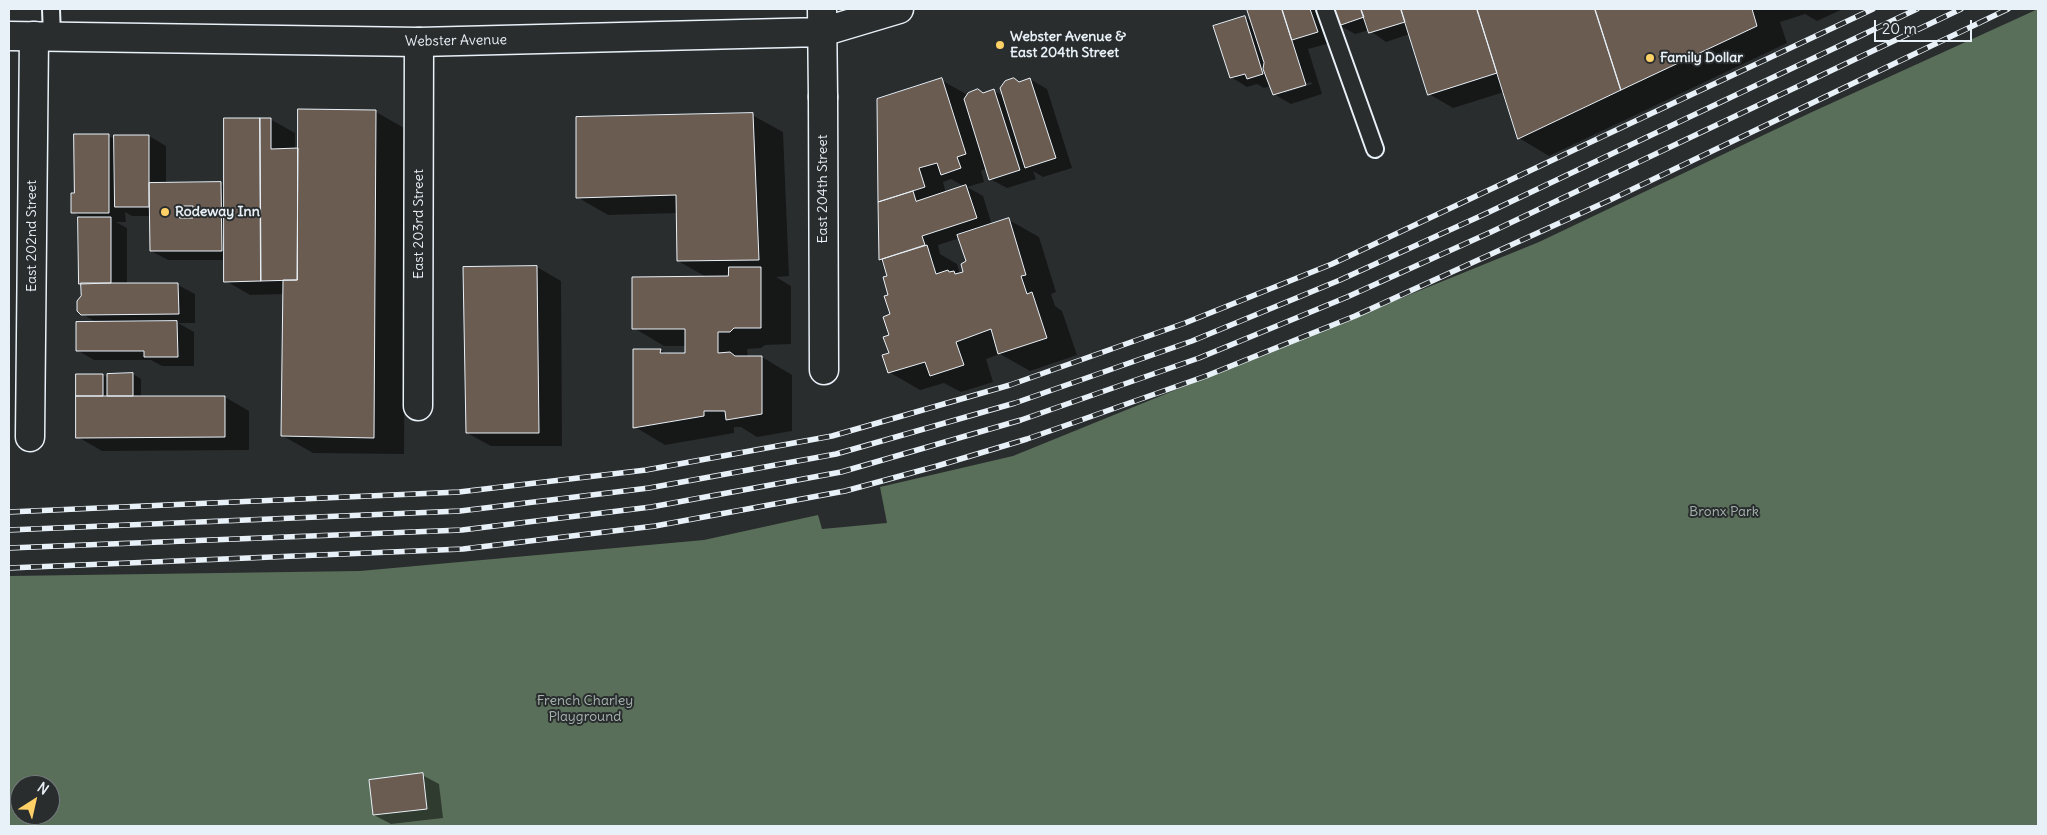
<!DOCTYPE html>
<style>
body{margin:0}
#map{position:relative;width:2047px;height:835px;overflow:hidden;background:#2a2d2e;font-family:Delius,sans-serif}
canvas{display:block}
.frame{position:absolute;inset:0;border:10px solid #e8f1f8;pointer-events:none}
.north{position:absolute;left:10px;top:775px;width:50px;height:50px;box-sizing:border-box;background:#2a2d2e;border:1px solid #767b7f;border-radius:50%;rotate:35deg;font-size:14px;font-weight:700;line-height:20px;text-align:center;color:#e8f1f8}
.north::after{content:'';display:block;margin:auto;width:18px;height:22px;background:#ffd166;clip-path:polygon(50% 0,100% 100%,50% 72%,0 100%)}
.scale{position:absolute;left:1874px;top:20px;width:98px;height:22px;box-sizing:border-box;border:2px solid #e8f1f8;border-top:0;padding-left:6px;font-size:15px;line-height:18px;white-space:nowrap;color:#e8f1f8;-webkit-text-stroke:4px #2a2d2e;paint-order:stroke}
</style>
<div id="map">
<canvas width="2047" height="835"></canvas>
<div class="frame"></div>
<div class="north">N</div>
<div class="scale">20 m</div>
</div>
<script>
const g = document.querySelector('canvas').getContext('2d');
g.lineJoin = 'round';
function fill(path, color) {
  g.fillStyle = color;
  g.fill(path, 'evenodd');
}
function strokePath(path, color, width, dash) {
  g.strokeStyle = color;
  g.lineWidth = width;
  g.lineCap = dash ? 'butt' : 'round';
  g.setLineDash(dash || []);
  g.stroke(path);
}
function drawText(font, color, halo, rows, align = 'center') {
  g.font = font + ' Delius,sans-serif';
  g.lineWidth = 4;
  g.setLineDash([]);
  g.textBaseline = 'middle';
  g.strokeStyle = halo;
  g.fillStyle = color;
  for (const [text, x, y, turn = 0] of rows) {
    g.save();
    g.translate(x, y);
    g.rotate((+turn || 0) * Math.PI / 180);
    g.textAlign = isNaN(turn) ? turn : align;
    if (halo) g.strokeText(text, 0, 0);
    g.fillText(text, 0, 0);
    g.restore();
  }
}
fill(new Path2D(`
 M2038 9V826H9V576L360 571 704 540 818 515 822 529 887 523 880 487 1013 456 1539 242 1812 112ZM20 785H50V815H20Z`), '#5a6f5a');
fill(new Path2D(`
 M1248 9H1324L1334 42 1308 49 1322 94 1291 104 1274 94 1271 86 1264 88 1257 84 1247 87 1231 77 1244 17 1252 21ZM1311 82 1312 84 1284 93V90Z
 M1334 9H1843L1817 21 1805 14 1780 22 1787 43 1549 156 1519 138 1504 92 1453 108 1429 94 1410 34 1386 42 1369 30 1355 34 1339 25Z
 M1030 79 1047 89 1072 168 1043 177 1033 171 1036 179 1007 188 990 179 987 168 981 171 984 182 967 187 983 196 992 225 1009 220 1039 237 1056 292 1051 294 1055 306 1062 311 1077 355 1030 371 1000 354 986 359 993 382 961 392 944 383 920 390 889 372 891 315 888 277 880 259 878 100 941 80 966 94 967 97 994 91 1004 96 1019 83ZM951 179 965 187 946 193 943 182ZM960 238 967 261 965 273 960 274 957 264 940 254 938 245Z
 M299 111 376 112 406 129 404 454 313 453 283 436 284 294 250 295 226 281V260H168L151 251V216H132L125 212 126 222H116L127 228V285H178L195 294V323H178L194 332V366H162L151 360H94L77 350 98 323 82 314 83 218 73 212 75 194 108 136 115 139 149 136 166 146V184H221L225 186 270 119 295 133V150H299Z
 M752 115 783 132 789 276 776 277 791 286V344L765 345 761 348 747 349 748 357H762L792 375V431L757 437 741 427H734V433L665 445 635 427 660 350 668 354H687V346H664L634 328 708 278 678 261V213L608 215 577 197Z
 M537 267 561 281 562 446H491L467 433Z
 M133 374 141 379V397H225L249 411V450L102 451 78 437 77 375H103L108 378Z
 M422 775 439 784 443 818 391 824 374 815Z`), '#0007');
const building = new Path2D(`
 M1247 9H1282L1306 85 1273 95 1263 69 1264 63Z
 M1282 9H1310L1318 32 1292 40Z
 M1332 9H1361L1364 17 1338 26Z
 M1361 9H1401L1405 22 1369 33Z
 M1401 9H1477L1497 73 1428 95Z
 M1477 9H1595L1621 90 1518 139Z
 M1595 9H1752L1757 26 1621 90Z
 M1245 16 1263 74 1247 79 1245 74 1230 78 1213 26Z
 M942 78 966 154 957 157 961 168 941 175 937 163 919 168 925 187 878 202 877 99Z
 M1014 78 1019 82 1030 78 1056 158 1025 168 1000 88 1005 81Z
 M978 89 983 93 994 89 1020 170 989 180 964 99 968 93Z
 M298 109 376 110 374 438 281 436 283 280H297Z
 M753 113 759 260 677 261 676 195 576 198V117Z
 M224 118H260L261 281 224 282Z
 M260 118H271V149L298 148 297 280 261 281Z
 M74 134H109V213H71V193H74Z
 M114 135H149V207H115Z
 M221 182 222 251H150L149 183ZM181 206H193V218H180Z
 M966 185 977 218 922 236 925 245 879 260 878 202 913 191 916 201Z
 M78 217H111V283L79 284Z
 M1009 218 1026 275 1021 276 1027 294 1032 292 1047 338 998 354 991 329 956 342 964 365 930 376 925 362 888 373 882 355 889 353 883 337 889 335 883 317 890 314 884 296 888 295 883 277 887 276 882 259 927 245 936 274 948 270 949 272 954 271 955 274 963 272 961 264 966 261 957 235Z
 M537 266 539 433H466L463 267Z
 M729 267H761V328H734L730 332H718V353L730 352 735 356H762V414L726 420 725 411H704V416L633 428V349H661L660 353H685V329H632V277L728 276Z
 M81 283H178L179 314 81 315 77 311V301L81 296Z
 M177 321 178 357H144V351H76V322Z
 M133 373V396H107V374Z
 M76 374H103V396H76Z
 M76 396H225V437L76 438Z
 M423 773 427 809 373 815 369 780Z`);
fill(building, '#6b5c52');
strokePath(building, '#e8f1f8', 1);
const service = new Path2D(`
 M51 9 52 36
 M1325 9 1375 149`);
const minor = new Path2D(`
 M823 97 824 370
 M418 406 419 42
 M30 437 34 36`);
const secondary = new Path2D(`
 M822 9 823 97
 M9 36 419 42 822 32 899 9`);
strokePath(service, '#e8f1f8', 20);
strokePath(minor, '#e8f1f8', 31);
strokePath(secondary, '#e8f1f8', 31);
strokePath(service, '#2a2d2e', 16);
strokePath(minor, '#2a2d2e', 28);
strokePath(secondary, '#2a2d2e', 28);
const rail = new Path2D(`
 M9 512 459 492 646 470 832 436 1010 385 1185 323 1332 264 1873 9
 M9 530 460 511 649 488 836 454 1015 403 1192 341 1340 280 1487 213 1917 9
 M9 548 462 530 651 507 841 472 1021 420 1199 358 1347 297 1491 232 1961 9
 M9 568 463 549 655 526 845 491 937 466 1027 439 1206 376 1355 316 1610 200 2008 9`);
strokePath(rail, '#e8f1f8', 5.5);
strokePath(rail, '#2a2d2e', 4, [11]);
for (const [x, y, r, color] of [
 [1000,45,5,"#ffd166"],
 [1650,58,5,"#ffd166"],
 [165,212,5,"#ffd166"]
]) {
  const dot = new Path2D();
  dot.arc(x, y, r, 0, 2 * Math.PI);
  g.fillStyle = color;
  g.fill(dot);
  strokePath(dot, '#2a2d2e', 2);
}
drawText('bold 14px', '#e8f1f8', '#2a2d2e', [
 ["Webster Avenue &",1010,37],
 ["East 204th Street",1010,53],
 ["Family Dollar",1660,58],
 ["Rodeway Inn",175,212]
], 'left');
drawText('14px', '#e8f1f8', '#2a2d2e', [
 ["Webster Avenue",456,41,-1],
 ["East 204th Street",823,189,-90],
 ["East 203rd Street",419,224,-90],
 ["East 202nd Street",32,236,-90]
]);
drawText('14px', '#a8b6b1', '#2a2d2e', [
 ["Bronx Park",1724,512],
 ["French Charley",585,701],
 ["Playground",585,717]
]);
</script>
